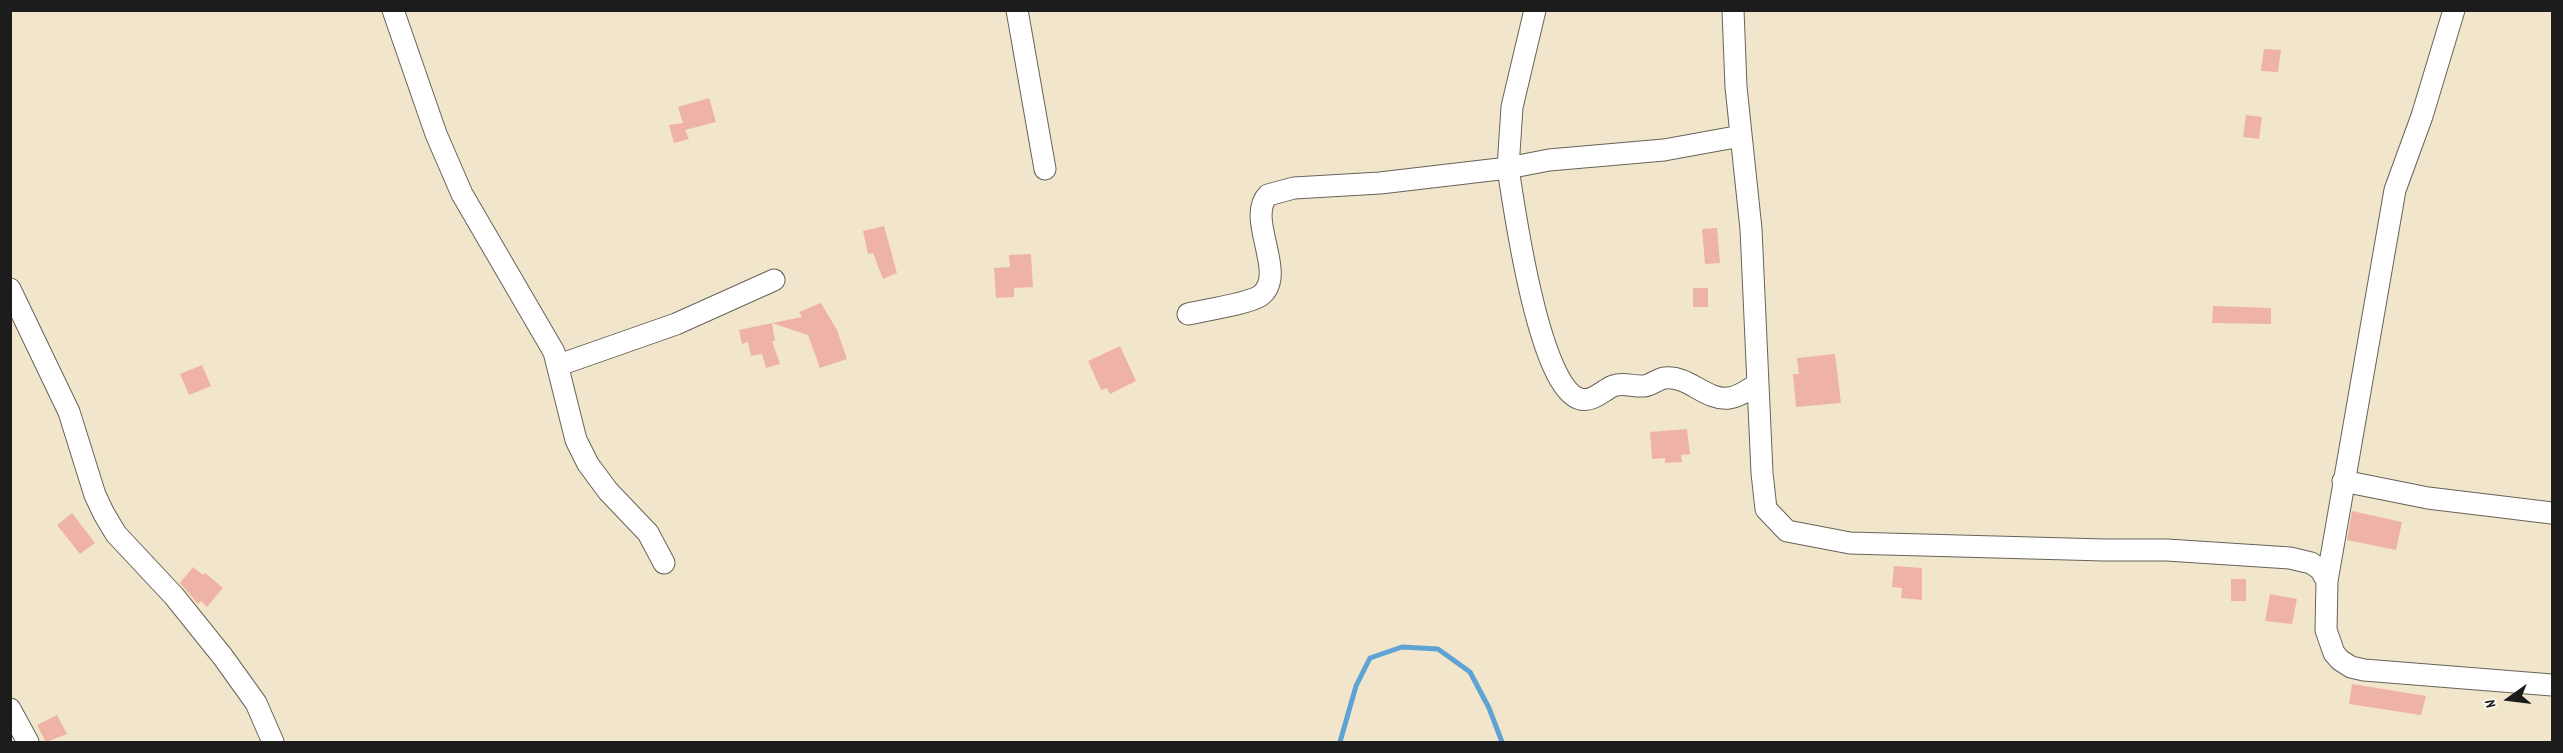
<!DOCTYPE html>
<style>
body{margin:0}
#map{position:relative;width:2563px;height:753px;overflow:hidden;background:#f1e6cb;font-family:Dekko,sans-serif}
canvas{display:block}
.frame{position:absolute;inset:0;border:12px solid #1c1c1c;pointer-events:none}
.north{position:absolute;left:2479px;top:669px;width:60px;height:60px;-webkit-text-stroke:4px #fbf7ec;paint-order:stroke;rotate:256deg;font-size:16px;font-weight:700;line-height:24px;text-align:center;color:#1c1c1c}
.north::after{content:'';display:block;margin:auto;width:21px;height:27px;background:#1c1c1c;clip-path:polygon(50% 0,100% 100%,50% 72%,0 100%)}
</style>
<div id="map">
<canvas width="2563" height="753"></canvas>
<div class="frame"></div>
<div class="north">N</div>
</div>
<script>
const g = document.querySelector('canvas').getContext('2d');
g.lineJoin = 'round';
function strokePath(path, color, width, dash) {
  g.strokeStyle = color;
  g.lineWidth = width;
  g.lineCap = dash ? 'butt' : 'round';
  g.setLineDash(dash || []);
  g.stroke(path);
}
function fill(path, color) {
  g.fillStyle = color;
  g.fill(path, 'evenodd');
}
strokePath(new Path2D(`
 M1340 742 1356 686 1370 658 1402 647 1438 649 1470 672 1489 708 1502 742`), '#5fa3d4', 5);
fill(new Path2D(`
 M2264 49 2281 50 2278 72 2261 71Z
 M709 98 716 122 685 130 689 139 674 143 669 125 683 123 678 107Z
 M2246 115 2262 117 2259 139 2243 137Z
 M884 226 897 273 883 279 873 253 868 254 863 231Z
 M1717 228 1720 263 1705 264 1702 229Z
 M1031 254 1033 287 1014 288V297L996 298 994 268 1010 267 1009 255Z
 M1693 288H1708V307H1693Z
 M821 303 837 330 847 359 820 368 808 335 772 323 802 317 799 312Z
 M2213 306 2271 308V324L2212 323Z
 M772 323 775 341H772L780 364 766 368 762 354 751 356 748 342 742 344 739 330Z
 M1120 346 1136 381 1110 394 1107 388 1101 390 1088 361Z
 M1835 354 1841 403 1796 407 1793 374H1799L1797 358Z
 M202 365 211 386 189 395 180 374Z
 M1687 429 1690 454 1681 455 1682 462 1665 463V458L1652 459 1650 432Z
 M2352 511 2402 522 2396 550 2347 540Z
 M72 513 95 543 80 554 57 525Z
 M1894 566 1922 568V600L1901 598 1902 588 1892 587Z
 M193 567 203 575 205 573 223 588 207 607 201 601 198 604 180 583Z
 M2231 579H2246V601H2231Z
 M2270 594 2297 599 2292 624 2265 621Z
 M2352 684 2426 696 2421 715 2349 704Z
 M57 715 67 734 46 742 37 725Z`), '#eeb3a6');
const street = new Path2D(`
 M393 10 436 134 462 194 554 352 576 440 588 464 608 491 648 533 664 563
 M1017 10 1045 169
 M1733 10 1736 87 1751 229 1762 473 1766 509 1787 531 1850 543 2104 550H2167L2290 558 2311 563 2320 569 2327 581 2326 630 2334 653 2340 660 2351 667 2364 670 2552 685
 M1741 136 1664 150 1549 160 1508 168C1514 207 1539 388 1580 399 1593 402 1602 391 1613 386 1624 382 1633 387 1644 386 1652 385 1657 379 1665 378 1688 375 1706 401 1729 398 1739 397 1749 389 1758 384
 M10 289 69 412 95 495 104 514 116 534 174 596 223 657 256 703 273 742
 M1188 314C1205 310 1247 304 1260 296 1289 275 1245 219 1268 195L1294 188 1380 183 1508 168 1512 107 1535 10
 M559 365 676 324 774 280
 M2343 481 2428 498 2552 513
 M2327 581 2395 190 2422 116 2454 10
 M10 709 28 742`);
strokePath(street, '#676359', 23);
strokePath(street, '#fff', 21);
</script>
